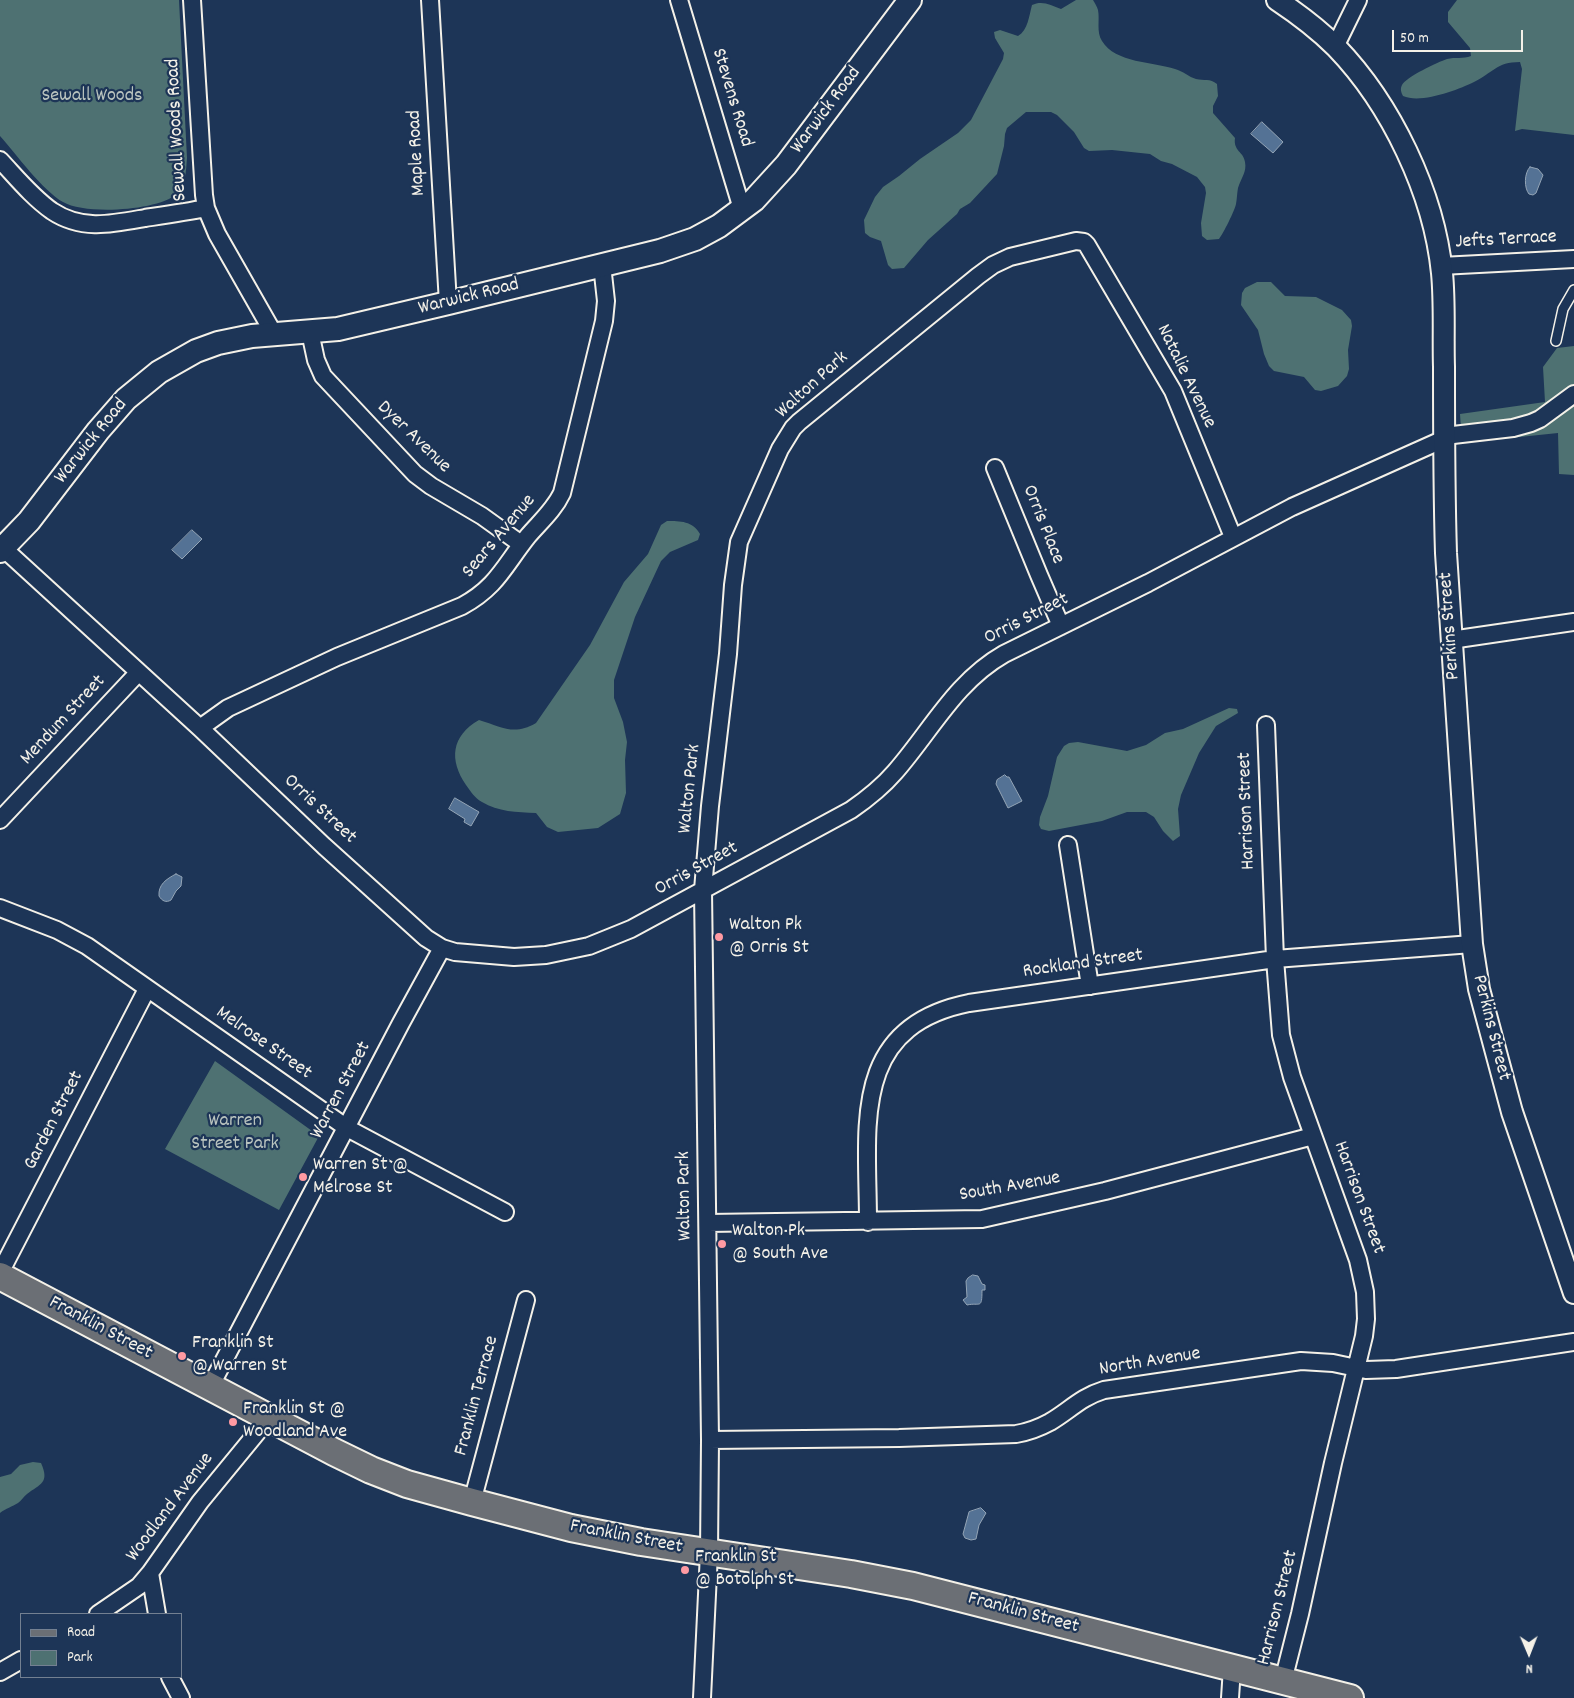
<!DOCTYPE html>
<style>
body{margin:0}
#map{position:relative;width:1574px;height:1698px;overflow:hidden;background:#1d3557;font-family:Dekko,sans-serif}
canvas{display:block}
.legend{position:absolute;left:20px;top:1613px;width:162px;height:65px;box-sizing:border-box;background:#1d3557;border:1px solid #738091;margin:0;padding:6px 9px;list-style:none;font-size:15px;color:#f4f1e8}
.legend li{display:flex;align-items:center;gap:10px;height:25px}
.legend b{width:25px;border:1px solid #738091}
.north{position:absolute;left:1504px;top:1628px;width:50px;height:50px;-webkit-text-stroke:4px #1d3557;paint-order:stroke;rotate:179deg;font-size:14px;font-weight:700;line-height:20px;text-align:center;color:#f4f1e8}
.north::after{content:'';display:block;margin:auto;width:18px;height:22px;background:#f4f1e8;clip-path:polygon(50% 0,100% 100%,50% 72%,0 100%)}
.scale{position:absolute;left:1392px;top:30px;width:131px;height:22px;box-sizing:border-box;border:2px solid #f4f1e8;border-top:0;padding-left:6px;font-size:15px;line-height:18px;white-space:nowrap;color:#f4f1e8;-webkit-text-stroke:4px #1d3557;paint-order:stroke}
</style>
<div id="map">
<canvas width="1574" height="1698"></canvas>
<ul class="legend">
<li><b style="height:6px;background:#6b6f75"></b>Road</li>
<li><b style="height:14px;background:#4e7172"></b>Park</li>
</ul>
<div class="north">N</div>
<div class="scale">50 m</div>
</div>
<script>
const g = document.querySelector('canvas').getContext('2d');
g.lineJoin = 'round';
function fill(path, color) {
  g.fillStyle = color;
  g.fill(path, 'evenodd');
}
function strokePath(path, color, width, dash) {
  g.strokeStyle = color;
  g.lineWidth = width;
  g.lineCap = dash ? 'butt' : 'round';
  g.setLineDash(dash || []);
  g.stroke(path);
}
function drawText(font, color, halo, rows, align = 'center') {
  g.font = font + ' Dekko,sans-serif';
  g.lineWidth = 4.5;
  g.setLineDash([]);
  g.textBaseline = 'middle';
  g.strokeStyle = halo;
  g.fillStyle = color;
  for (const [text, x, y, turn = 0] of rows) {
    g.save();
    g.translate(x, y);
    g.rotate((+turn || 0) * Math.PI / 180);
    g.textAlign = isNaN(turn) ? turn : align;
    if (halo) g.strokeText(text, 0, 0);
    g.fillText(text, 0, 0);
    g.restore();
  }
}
fill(new Path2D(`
 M0 0H179L187 158C186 170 186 185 177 194 157 211 85 215 63 202 43 191 16 154 0 136Z
 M1076 0H1093C1095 3 1097 7 1098 10 1100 20 1096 32 1102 41 1115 63 1154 62 1175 69 1183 71 1189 77 1196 79 1204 81 1210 78 1217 84L1218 96 1213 106V113L1235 138C1233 151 1244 152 1245 162 1247 172 1241 178 1238 188 1237 193 1237 199 1236 204 1235 210 1223 234 1219 239L1207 240 1202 236 1201 223 1206 193 1205 187 1197 177 1172 164 1161 161 1150 154 1112 150 1089 151 1084 148 1074 132 1057 115 1051 112H1026L1007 128 1005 134 1004 146 997 174 970 203 960 209 957 214 928 240 904 268 892 269 888 265 881 241 870 237 865 233 864 220 875 197 883 187 899 176 920 159 958 133 971 120 1003 59 1004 53 995 38 994 32 1000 30 1018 36C1028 30 1029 16 1032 5 1042 0 1051 5 1061 9Z
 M1457 0H1574V135L1522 129 1515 131 1522 69 1520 62C1496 62 1493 73 1474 82 1458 90 1421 104 1403 96 1401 92 1400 89 1402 85 1406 77 1438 62 1447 59 1455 57 1463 59 1471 56L1470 48 1448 22V12Z
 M1257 282H1271L1285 296 1316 297 1342 310 1351 320 1352 326 1348 350 1349 369 1347 376 1338 386 1321 391 1315 390 1304 377 1274 371 1269 366 1264 354 1258 330 1241 305 1242 293 1245 288Z
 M1574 346V475L1559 474 1558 433 1462 443 1460 414 1545 402 1543 367 1557 348Z
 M667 521C680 521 693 521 700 534L698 540 670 552 661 561 635 617 614 680V698L623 722 627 742 625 760 626 793 620 814 598 828 558 832 547 827 536 813C517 812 498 812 482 802 475 798 471 792 466 785 449 760 451 736 479 720 502 727 514 736 536 723L590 645 624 582 648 554 661 525Z
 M1229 708 1237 709 1238 713 1216 726 1199 753 1181 795 1178 809 1180 836 1173 841 1163 831 1154 817 1146 812H1127L1102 821 1049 831 1041 829 1039 825 1040 817 1048 796 1057 757 1064 746 1069 743 1078 742 1127 751 1146 745 1165 733 1183 729Z
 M215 1061 319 1136 279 1210 165 1149Z
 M33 1462 41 1463C50 1483 40 1484 27 1494 23 1497 21 1501 18 1503 12 1507 6 1508 0 1513V1477L11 1474 20 1465Z`), '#4e7172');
const water = new Path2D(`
 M1262 122 1283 142 1273 153 1251 134Z
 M1530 167 1538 169 1543 175 1536 193 1533 195 1529 194C1524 188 1524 173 1530 167Z
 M192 530 202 539 182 559 172 550Z
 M1005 775 1007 777H1009L1022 801 1008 808 996 784 997 780Z
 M455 798 479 812 471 826 464 822 465 819 449 809Z
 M176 874 182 877 181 886 176 891 171 900C166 903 162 901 159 896 158 885 166 879 176 874Z
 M973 1275 978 1276 982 1284 985 1285V1290H982C982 1310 980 1302 967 1305L963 1300 967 1297 966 1281 968 1278Z
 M981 1508 986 1513 979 1525 976 1539 971 1540 965 1538 963 1534 969 1512Z`);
fill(water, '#547295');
strokePath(water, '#94a5b6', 1);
const service = new Path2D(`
 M1556 341 1563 309 1574 290`);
const minor = new Path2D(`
 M430 0 448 303
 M679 0 742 209
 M1335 47 1358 0
 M0 160C16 177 32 197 52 211 82 231 112 224 145 218 165 215 186 212 206 208L204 195 192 0
 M206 208 217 234 274 334
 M1441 266 1574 259
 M310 332 316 360 323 376 415 474 431 486 482 516 521 544
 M995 468 1039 575 1061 626
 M3 548 200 728 324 846 426 938 442 948 455 952 514 957 546 955 589 946 631 929 851 810C867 799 882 787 895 772 931 731 955 682 1004 654L1148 583 1292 507 1453 435 1513 428 1531 423 1540 419 1574 394
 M1451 640 1574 622
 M1266 725 1275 959 1281 1035 1292 1077 1358 1260 1365 1292 1366 1319 1364 1336 1333 1463 1300 1614 1283 1681
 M200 728 228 708 337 657 462 606C497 587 504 566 528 536 540 522 554 510 562 493L604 321 606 301 602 265
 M0 820 138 673
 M1068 845 1090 986
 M0 908 57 930 87 946 347 1128 505 1212
 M868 1222C868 1127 849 1027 969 1003L1275 959 1472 944
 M708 1223 982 1219 1105 1191 1313 1136
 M0 1273 147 989
 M210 1387 401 1023 442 948
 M710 1440 899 1438 1016 1434C1028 1432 1039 1428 1050 1422 1069 1411 1081 1397 1104 1390L1301 1361 1333 1363 1366 1370 1396 1369 1574 1342
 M472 1502 526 1300
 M150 1573 157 1614
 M98 1614 139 1586 150 1573 200 1502 269 1418
 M0 1672 21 1660
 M170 1677 181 1698
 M702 1698 709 1553 710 1440 703 890 710 806 728 654 733 585 739 542 780 449 793 428 799 422 978 276 993 265 1010 257 1076 241 1084 242 1087 245 1173 391 1233 537
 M1230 1698 1232 1668`);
const tertiary = new Path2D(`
 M1277 0C1298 14 1318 29 1336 47 1391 104 1434 193 1442 273 1445 304 1443 336 1444 367 1444 429 1444 491 1446 553L1472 944 1479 989 1512 1112 1574 1293`);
const secondary = new Path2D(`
 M0 551 29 521 98 431 126 399 159 372 196 351 218 343 252 336 338 329 448 303 660 251 695 239 719 226 754 200 786 165 910 0`);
const primary = new Path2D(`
 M0 1276 334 1452 371 1470 407 1484 472 1502 571 1528 641 1542 851 1574 913 1586 1350 1698`);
strokePath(service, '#f4f1e8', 12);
strokePath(minor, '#f4f1e8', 20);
strokePath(tertiary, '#f4f1e8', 24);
strokePath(secondary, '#f4f1e8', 26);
strokePath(primary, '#f4f1e8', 30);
strokePath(service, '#1d3557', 9);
strokePath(minor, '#1d3557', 16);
strokePath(tertiary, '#1d3557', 20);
strokePath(secondary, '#1d3557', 22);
strokePath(primary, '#6b6f75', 26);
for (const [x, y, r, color] of [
 [719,937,5,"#ff9aa2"],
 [303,1177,5,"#ff9aa2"],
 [722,1244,5,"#ff9aa2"],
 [182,1356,5,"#ff9aa2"],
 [233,1422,5,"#ff9aa2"],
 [685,1570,5,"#ff9aa2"]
]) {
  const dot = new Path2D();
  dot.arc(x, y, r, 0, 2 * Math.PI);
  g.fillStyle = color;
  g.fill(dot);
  strokePath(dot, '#1d3557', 2);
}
drawText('20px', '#bac4bf', '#1d3557', [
 ["Sewall Woods",92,97],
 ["Warren",235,1122],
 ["Street Park",235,1145]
]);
drawText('20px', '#f4f1e8', '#1d3557', [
 ["Stevens Road",731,98,73],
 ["Warwick Road",827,111,-53],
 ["Sewall Woods Road",178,130,-93],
 ["Maple Road",418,153,-93],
 ["Jefts Terrace",1506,241,-3],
 ["Warwick Road",469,298,-14],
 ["Natalie Avenue",1185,377,64],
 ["Walton Park",813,386,-42],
 ["Dyer Avenue",413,438,44],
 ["Warwick Road",92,442,-51],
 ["Orris Place",1042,525,68],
 ["Sears Avenue",500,537,-50],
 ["Orris Street",1027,620,-27],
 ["Perkins Street",1451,626,-94],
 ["Mendum Street",64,721,-47],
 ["Walton Park",691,789,-84],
 ["Orris Street",319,810,43],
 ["Harrison Street",1248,811,-92],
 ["Orris Street",697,870,-29],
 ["Rockland Street",1083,965,-8],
 ["Perkins Street",1490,1028,76],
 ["Melrose Street",263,1044,35],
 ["Warren Street",342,1091,-62],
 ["Garden Street",55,1121,-63],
 ["South Avenue",1010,1188,-10],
 ["Walton Park",686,1196,-91],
 ["Harrison Street",1358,1198,70],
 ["Franklin Street",100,1329,28],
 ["North Avenue",1150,1363,-9],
 ["Franklin Terrace",478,1396,-75],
 ["Woodland Avenue",171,1508,-53],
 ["Franklin Street",626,1538,11],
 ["Harrison Street",1279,1608,-76],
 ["Franklin Street",1023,1614,15]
]);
drawText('20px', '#f4f1e8', '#1d3557', [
 ["Walton Pk",729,926],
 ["@ Orris St",729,949],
 ["Warren St @",313,1166],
 ["Melrose St",313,1189],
 ["Walton Pk",732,1232],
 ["@ South Ave",732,1255],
 ["Franklin St",192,1344],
 ["@ Warren St",192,1367],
 ["Franklin St @",243,1410],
 ["Woodland Ave",243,1433],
 ["Franklin St",695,1558],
 ["@ Botolph St",695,1581]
], 'left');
</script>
